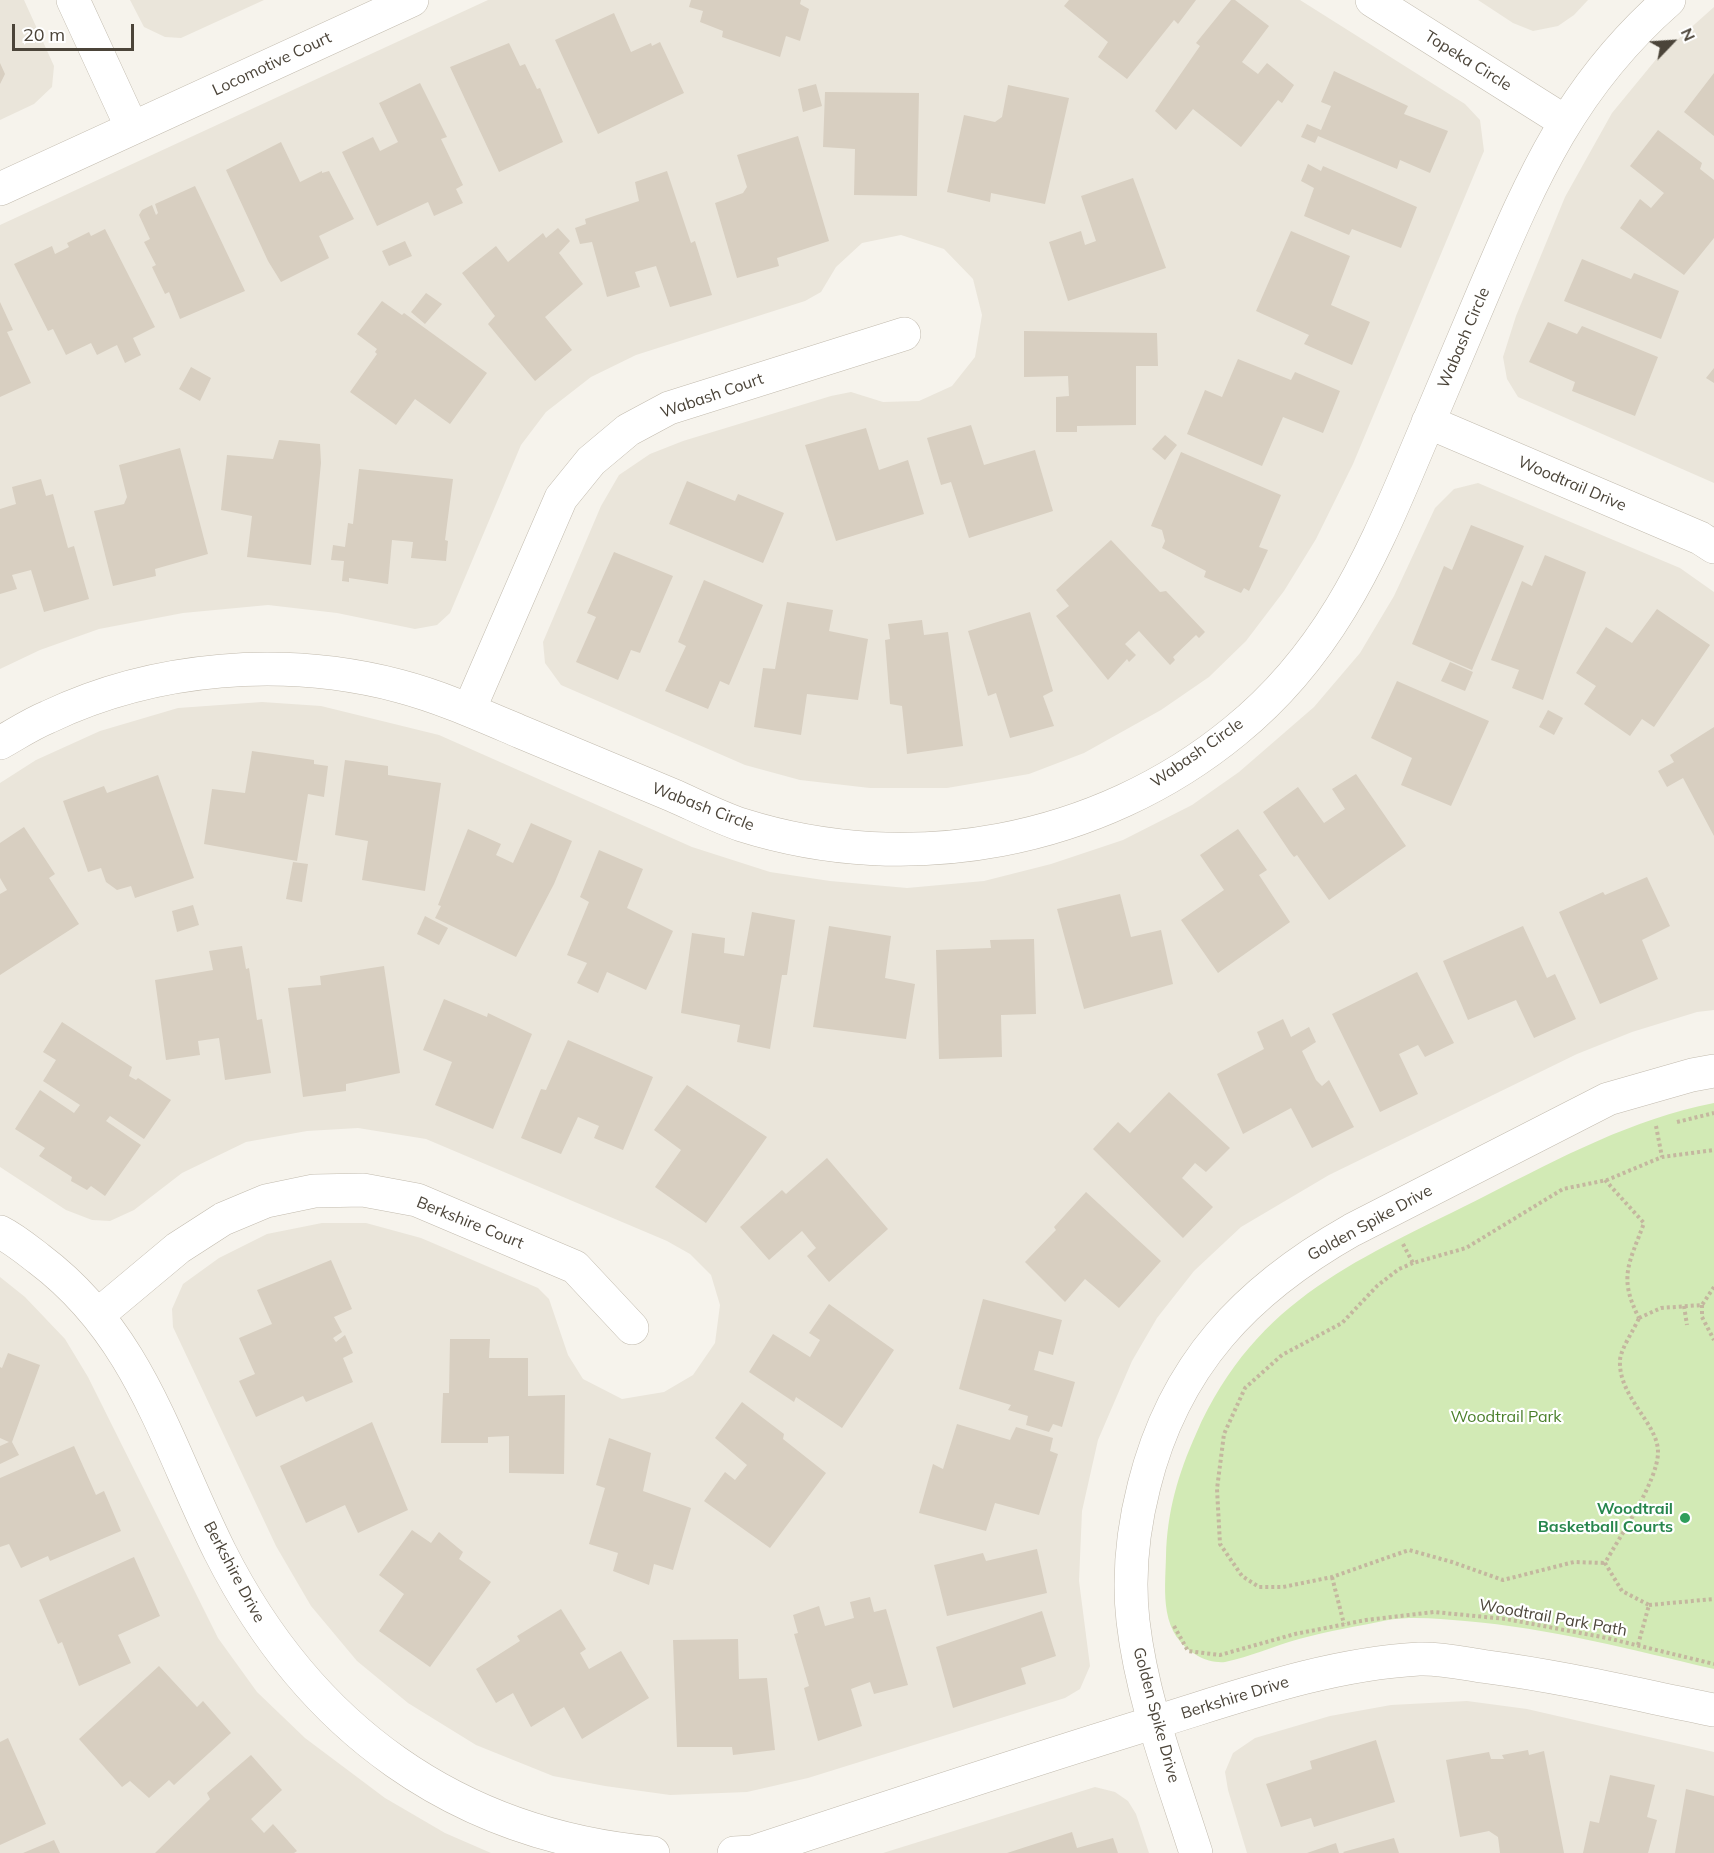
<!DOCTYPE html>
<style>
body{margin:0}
#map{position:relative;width:1714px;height:1853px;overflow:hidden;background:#f6f3ec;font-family:Mulish,sans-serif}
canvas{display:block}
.north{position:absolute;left:1642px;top:12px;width:60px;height:60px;-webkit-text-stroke:4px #fff;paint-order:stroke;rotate:65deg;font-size:16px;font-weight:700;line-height:24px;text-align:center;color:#4b4439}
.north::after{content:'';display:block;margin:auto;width:21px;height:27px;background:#4b4439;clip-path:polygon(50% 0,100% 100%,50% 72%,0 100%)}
.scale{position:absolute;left:12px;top:24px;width:122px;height:27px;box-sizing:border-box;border:3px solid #4b4439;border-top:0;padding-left:8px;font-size:18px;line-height:21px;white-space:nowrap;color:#4b4439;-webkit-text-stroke:4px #fff;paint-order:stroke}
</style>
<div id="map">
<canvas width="1714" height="1853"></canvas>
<div class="north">N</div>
<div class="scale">20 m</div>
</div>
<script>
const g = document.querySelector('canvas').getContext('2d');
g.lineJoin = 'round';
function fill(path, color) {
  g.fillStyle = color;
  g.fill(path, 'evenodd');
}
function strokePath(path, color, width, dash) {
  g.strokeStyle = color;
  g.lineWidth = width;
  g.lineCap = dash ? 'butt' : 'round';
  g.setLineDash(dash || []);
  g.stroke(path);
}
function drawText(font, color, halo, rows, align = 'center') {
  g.font = font + ' Mulish,sans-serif';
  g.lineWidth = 4.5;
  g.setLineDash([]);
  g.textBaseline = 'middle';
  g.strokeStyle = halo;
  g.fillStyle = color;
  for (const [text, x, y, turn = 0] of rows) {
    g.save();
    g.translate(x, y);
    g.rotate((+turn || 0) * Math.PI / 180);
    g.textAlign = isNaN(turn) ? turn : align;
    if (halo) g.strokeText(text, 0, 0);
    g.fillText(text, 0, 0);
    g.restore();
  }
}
fill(new Path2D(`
 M0 0H24L54 66 52 87 34 104 0 120Z
 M130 0H264L181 38 165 37 144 27Z
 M488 0H1300L1465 104 1480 120 1484 151 1353 464 1316 539 1284 591 1246 641 1209 677 1161 710 1084 753 1029 774 947 788H870L800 780 745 765 561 685 545 663 543 642 601 506 619 475 650 454 683 441 831 396 851 392 883 402 919 401 952 386 975 357 982 315 973 279 944 249 901 235 862 243 836 267 821 292 805 301 636 355 591 377 546 412 521 445 450 613 437 625 415 629 337 613 268 605 183 613 99 629 40 650 0 669V225Z
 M1478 0H1588L1574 15 1558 26 1533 31 1513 23Z
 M1714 7V483L1518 397 1507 379 1503 357 1516 316 1565 197 1612 113 1658 57Z
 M1478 483 1680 568 1714 592V1010L1697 1012 1632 1032 1577 1054 1329 1175 1241 1227 1194 1271 1157 1318 1132 1361 1098 1440 1082 1511 1079 1581 1090 1666 1080 1689 1065 1698 808 1778 747 1792 670 1795 605 1786 553 1776 476 1745 408 1703 357 1661 311 1606 276 1546 173 1327 172 1309 183 1284 219 1258 267 1234 322 1223H366L421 1238 538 1288 549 1299 568 1355 583 1379 622 1399 664 1392 693 1375 715 1343 720 1305 711 1275 690 1254 667 1241 426 1139 358 1128 307 1131 246 1142 182 1173 134 1210 110 1221 92 1220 66 1210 0 1167V783L36 760 100 731 178 708 262 702 321 706 439 735 692 847 770 872 830 881 907 888 984 881 1051 864 1123 840 1192 805 1239 772 1314 707 1360 653 1394 596 1435 508 1454 489Z
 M0 1277 25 1297 65 1339 88 1377 218 1638 257 1692 305 1738 385 1798 445 1833 491 1853H0Z
 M1467 1701 1527 1709 1714 1752V1853H1247L1228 1790 1225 1772 1233 1753 1255 1738 1330 1716 1391 1705Z
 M1095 1787 1115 1792 1128 1801 1136 1814 1149 1853H883Z`), '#eae5da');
fill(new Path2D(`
 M1714 1103V1669C1632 1650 1550 1628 1465 1621 1440 1619 1414 1616 1388 1620 1359 1626 1328 1631 1299 1639 1274 1646 1250 1657 1225 1662 1216 1663 1205 1660 1198 1656 1159 1634 1165 1594 1166 1556 1167 1512 1178 1474 1196 1434 1257 1296 1361 1259 1487 1195 1560 1158 1632 1119 1714 1103Z`), '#d2eab5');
fill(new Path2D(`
 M691 0H801L800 4 809 9 800 41 786 36 780 57 722 37 723 31 700 22 703 11 689 7Z
 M1069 0H1196L1178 24 1174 20 1127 79 1098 57 1108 42 1064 6Z
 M1231 0H1235L1269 26 1242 62 1258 74 1267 63 1294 85 1282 103 1278 100 1241 147 1193 109 1176 130 1155 111 1200 46 1196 43Z
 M614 13 631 52 651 43 652 46 660 42 684 93 598 134 555 40Z
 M509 43 520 66 525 64 537 89 540 88 563 142 499 172 450 67Z
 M0 63 5 74 0 84Z
 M1334 71 1408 106 1404 114 1448 131 1430 173 1400 160 1397 169 1318 136 1315 143 1301 137 1307 124 1321 130 1331 106 1321 102Z
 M1714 73V136L1684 112Z
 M420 83 447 137 441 139 463 185 456 189 463 203 434 216 428 202 377 226 342 152 373 137 380 151 398 142 379 103Z
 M816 84 822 106 803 112 798 89Z
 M1008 85 1069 98 1045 204 991 193 990 202 947 192 964 115 995 122 1002 117Z
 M825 92 919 93 917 196 854 195 855 149 823 147Z
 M1658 130 1702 163 1700 169 1714 180V238L1684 275 1620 228 1640 199 1651 208 1664 193 1630 166Z
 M798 136 829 241 777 258 779 266 737 278 715 203 743 193 747 187 737 155Z
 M281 142 300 182 322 171V173L329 171 354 219 319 236 329 258 281 282 268 261 226 170Z
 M1308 164 1321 171 1323 166 1417 207 1401 248 1352 229 1349 235 1304 216 1314 188 1301 181Z
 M667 171 691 243 695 241 712 295 670 307 656 266 635 272 640 287 607 297 592 242 580 244 575 228 586 224 585 219 639 201 635 182Z
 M1133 178 1166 268 1068 301 1049 242 1081 231 1085 245 1096 241 1081 196Z
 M195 186 245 291 180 319 169 292 165 294 152 267 156 265 144 242 150 239 139 215 142 210 152 205 156 215 158 213 155 204Z
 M558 228 570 241 559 253 583 284 545 317 572 350 535 381 488 324 495 316 462 273 496 246 508 262 543 233 546 238Z
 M105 229 155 327 133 338 141 355 125 363 117 345 97 355 91 343 66 355 53 329 48 331 14 264 52 246 55 254 69 247 67 243 89 232 91 236Z
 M1291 231 1350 256 1331 305 1370 322 1352 365 1304 344 1309 335 1256 311Z
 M405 241 412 256 389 266 382 251Z
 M1582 259 1631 279 1634 273 1679 291 1661 339 1564 301Z
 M426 293 442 304 425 324 411 312Z
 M382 301 402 315 404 313 487 373 450 424 415 399 396 425 350 392 377 354 375 352 377 349 357 334Z
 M0 302 13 330 7 332 31 383 0 397Z
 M1548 322 1577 334 1582 326 1658 357 1635 416 1572 391 1575 382 1529 362Z
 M1024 331 1157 333 1158 366H1136V425L1077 426V432H1056V397L1069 396 1068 376 1024 377Z
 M1238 359 1291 380 1295 372 1340 391 1323 433 1283 417 1262 466 1187 434 1205 390 1222 397Z
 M191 367 211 378 200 401 179 389Z
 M1714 368V383L1706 378Z
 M971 425 984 465 1035 450 1053 511 969 538 951 482 941 485 927 438Z
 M866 428 879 470 908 460 924 514 836 541 805 445Z
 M1165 435 1177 445 1165 460 1152 449Z
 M279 440 320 444 321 463 311 565 247 557 252 516 221 510 227 455 273 459Z
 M180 448 208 554 155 569 156 576 113 586 94 511 124 504 127 497 119 465Z
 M1181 452 1281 495 1259 547 1268 550 1249 591 1244 588 1241 593 1204 577 1206 571 1162 548 1165 541 1162 530 1151 526Z
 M359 469 453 479 445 540 448 541 446 561 411 558 413 542 392 540 388 584 349 578V582L342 581 344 561 331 560 333 545 345 547 348 523 353 524Z
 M41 479 46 496 53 494 68 548 74 546 89 599 44 612 31 570 12 575 17 589 0 594V509L16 504 12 487Z
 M687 481 735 501 738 494 784 513 763 563 669 524Z
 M1471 525 1524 546 1472 670 1412 644 1444 566 1452 570Z
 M1111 540 1160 592 1166 591 1205 632 1199 638 1196 635 1173 657 1175 660 1170 665 1139 631 1125 644 1136 655 1129 662 1127 659 1108 680 1056 616 1069 606 1056 590Z
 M614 552 673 576 640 653 631 650 618 680 576 662 596 617 587 613Z
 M1545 555 1586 572 1543 700 1512 688 1519 670 1491 660 1522 581 1532 586Z
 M704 580 763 605 729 685 720 681 708 709 665 691 686 646 678 642Z
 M787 602 833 610 829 631 868 639 858 700 807 694 801 735 754 727 763 668 775 669Z
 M1657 609 1710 645 1654 727 1642 719 1630 736 1584 704 1596 686 1576 673 1606 627 1632 643Z
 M1030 612 1053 691 1043 696 1054 726 1010 738 996 693 988 696 968 631Z
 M922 620 924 635 948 632 963 746 907 754 902 706 890 704 885 640 890 639 888 624Z
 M1450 662 1473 672 1465 691 1441 681Z
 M1397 681 1489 721 1451 806 1401 785 1412 758 1371 738Z
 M1548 710 1563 718 1554 735 1539 727Z
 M1714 727V836L1683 778 1667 787 1658 771 1674 762 1670 755Z
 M252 751 314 760V764L328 766 324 797 308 794 297 861 204 844 212 789 245 793Z
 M345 760 388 766V775L441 783 425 891 362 880 368 841 335 835Z
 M1356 774 1406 846 1329 900 1297 855 1294 857 1290 852 1263 812 1298 787 1324 823 1345 809 1332 789Z
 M158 775 194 878 135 898 131 886 117 890 106 882 101 868 88 872 63 801 104 786 107 793Z
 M531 823 572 841 554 884 516 957 435 918 441 906 438 905 468 829 501 844 496 855 513 863Z
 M24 827 55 874 49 878 79 924 0 975V894L7 890 0 878V843Z
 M1238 829 1267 870 1259 875 1290 922 1218 973 1181 920 1224 890 1200 855Z
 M599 850 643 869 627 908 673 931 646 990 607 972 598 993 577 983 587 963 567 955 589 902 580 897Z
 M293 862 308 864 302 902 286 899Z
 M1647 877 1670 926 1642 940 1658 979 1600 1004 1559 912 1603 892 1605 895Z
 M1120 894 1131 937 1161 930 1173 984 1084 1009 1057 909Z
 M193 905 199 925 177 932 172 911Z
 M752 912 795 920 787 975H782L770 1049 737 1042 740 1025 681 1013 692 933 725 938 724 953 744 956Z
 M425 916 448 928 439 945 417 934Z
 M829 926 891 936 885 978 915 984 906 1039 813 1027Z
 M1523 926 1547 978 1555 974 1576 1019 1534 1038 1516 1000 1468 1020 1443 961Z
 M1034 939 1036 1014 1001 1015 1002 1057 939 1059 936 950 991 948 990 940Z
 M242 946 246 969 249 968 257 1020 262 1019 271 1073 225 1080 219 1038 198 1041 200 1055 166 1060 155 980 213 970 209 951Z
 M384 966 400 1073 346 1084V1091L303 1097 288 988 321 985 320 976Z
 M1417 972 1454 1043 1425 1057 1418 1045 1399 1054 1418 1094 1380 1112 1332 1014Z
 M444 999 487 1017 488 1013 532 1034 493 1129 435 1105 452 1062 423 1050Z
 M1283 1019 1291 1037 1309 1027 1316 1042 1302 1051 1316 1080 1322 1086 1329 1080 1354 1127 1312 1148 1291 1108 1243 1134 1217 1074 1264 1049 1257 1032Z
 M62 1022 132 1067 129 1076 136 1080 138 1078 171 1100 144 1139 110 1116 106 1121 141 1145 105 1196 91 1186 87 1190 71 1181 72 1177 39 1156 45 1148 15 1129 40 1090 74 1113 80 1105 43 1081 56 1060 43 1052Z
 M568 1040 653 1077 623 1150 594 1138 599 1126 578 1117 561 1154 521 1138 541 1089 546 1090Z
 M687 1085 767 1137 706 1223 655 1187 681 1150 654 1130Z
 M1169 1092 1230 1148 1206 1172 1195 1163 1182 1178 1213 1207 1183 1238 1093 1149 1118 1122 1130 1133Z
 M827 1158 888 1229 829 1282 807 1256 816 1248 802 1231 769 1260 740 1227 782 1190 786 1194Z
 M1086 1192 1161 1261 1119 1308 1085 1279 1065 1302 1025 1262 1056 1230 1054 1227Z
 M331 1260 352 1309 334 1317 342 1332 333 1338 336 1342 345 1335 353 1353 343 1358 353 1382 306 1402 303 1396 256 1417 239 1381 255 1374 239 1338 272 1324 257 1290Z
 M983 1299 1062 1320 1053 1355 1039 1351 1034 1370 1075 1382 1062 1427 1053 1424 1049 1432 1026 1425 1028 1416 1008 1410 1011 1405 959 1389Z
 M829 1304 894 1350 842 1428 796 1397 794 1402 749 1372 773 1334 810 1357 820 1340 809 1333Z
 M450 1339H490L489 1358H528V1396L565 1395 564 1474 509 1473V1436L488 1437V1443H441L443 1393H449Z
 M8 1353 40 1365 12 1442 19 1455 0 1464V1446L9 1442 0 1438V1367L2 1368Z
 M742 1402 784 1434 783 1439 826 1473 770 1548 704 1501 725 1472 735 1480 747 1465 715 1438Z
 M372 1422 408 1510 358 1533 345 1505 306 1523 280 1466Z
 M957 1424 1010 1440 1016 1427 1053 1438 1050 1451 1058 1454 1039 1515 995 1503 986 1531 919 1513 933 1464 943 1469Z
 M609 1438 651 1453 643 1491 691 1508 673 1570 654 1564 649 1585 613 1571 618 1553 589 1544 605 1488 596 1485Z
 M74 1446 96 1495 104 1491 121 1531 50 1561 48 1556 21 1568 9 1544 0 1547V1478Z
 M412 1530 431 1543 439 1532 463 1552 459 1559 491 1582 430 1667 379 1631 404 1594 379 1575Z
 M1037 1549 1047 1593 947 1616 934 1565 983 1553 986 1561Z
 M134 1557 160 1616 118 1635 131 1663 79 1686 62 1642 58 1644 39 1600Z
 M870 1597 874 1612 886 1609 908 1685 874 1694 870 1682 851 1689 862 1726 818 1741 804 1688 809 1686 794 1634 798 1633 793 1615 819 1606 825 1626 854 1618 850 1602Z
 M561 1609 586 1649 580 1653 589 1669 621 1651 649 1698 582 1739 564 1707 531 1727 513 1693 496 1703 476 1669 520 1641 517 1636Z
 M1042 1611 1056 1656 1021 1668 1026 1684 953 1708 936 1647Z
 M738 1639 739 1679 767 1678 775 1750 733 1755 732 1747H677L673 1640Z
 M159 1666 197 1707 203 1701 231 1733 174 1785 169 1780 149 1798 130 1781 122 1787 79 1739Z
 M8 1738 46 1824 0 1845V1742Z
 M1376 1740 1395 1802 1314 1827 1311 1818 1281 1827 1266 1784 1312 1769 1310 1761Z
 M1528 1750 1529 1755 1544 1751 1564 1853H1500L1498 1837 1489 1831 1460 1837 1446 1760 1489 1752 1491 1759H1504L1502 1755Z
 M251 1755 282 1790 251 1819 264 1833 273 1824 297 1851 294 1853H155L210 1799 207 1793Z
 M1610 1775 1655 1785 1647 1817 1657 1820 1648 1853H1583L1590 1821 1599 1823Z
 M1686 1789 1714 1796V1853H1675Z
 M1072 1832 1077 1848 1113 1838 1118 1853H1007Z
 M1394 1838 1399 1853H1344L1343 1852Z
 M54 1840 60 1853H23Z
 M1336 1843 1339 1853H1307Z`), '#d8cfc1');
const minor = new Path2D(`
 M73 0 132 128
 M1372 0 1564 121
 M0 189 412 0
 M1428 422 1700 538 1714 547
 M469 710 561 498 591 461 628 430 669 408 904 334
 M0 743C16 734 31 724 48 717 155 666 284 656 399 686 441 697 481 715 521 732 571 753 621 774 672 795 695 805 718 817 742 825 910 878 1099 843 1235 731 1325 658 1368 566 1412 461 1436 405 1460 348 1484 291 1533 176 1572 85 1669 0
 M0 1232C14 1239 26 1249 39 1259 140 1335 166 1444 220 1552 309 1728 455 1835 653 1853
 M99 1314 178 1248 223 1219 266 1201 314 1191 363 1190 417 1200 575 1267 632 1328
 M734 1853 753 1852C889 1807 1025 1762 1162 1720 1246 1694 1330 1664 1419 1659 1442 1658 1466 1664 1488 1667 1564 1677 1639 1695 1714 1710
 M1196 1853C1172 1777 1142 1700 1133 1621 1128 1576 1133 1529 1144 1486 1174 1365 1246 1290 1352 1230L1608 1099 1692 1075 1714 1071`);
strokePath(minor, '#c2bbae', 34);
strokePath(new Path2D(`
 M1677 1122 1714 1113
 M1656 1126 1662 1157
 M1605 1180 1644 1223C1629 1264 1618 1277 1639 1318
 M1403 1244 1413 1263 1466 1248 1563 1189 1607 1180 1662 1157 1714 1150
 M1413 1263 1399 1269 1377 1286 1342 1323 1282 1355 1245 1388 1224 1434 1217 1489 1220 1544 1242 1576 1259 1587H1283L1332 1577 1409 1550 1452 1562 1503 1580 1574 1562 1605 1563
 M1702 1305V1317L1714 1340
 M1684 1306 1687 1325
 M1639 1318 1661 1308 1702 1305 1714 1287
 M1332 1577 1344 1624
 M1649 1605 1714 1599
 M1174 1626 1188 1651 1220 1655 1295 1634 1366 1620 1434 1612 1506 1619 1607 1638 1714 1664
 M1638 1645 1649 1605 1622 1591 1605 1563C1620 1536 1658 1481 1658 1452 1658 1423 1618 1397 1620 1360 1621 1348 1634 1330 1639 1318`), '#c4b79f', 4, [3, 3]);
strokePath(minor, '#fff', 33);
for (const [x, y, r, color] of [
 [1685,1518,6,"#2e9e5b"]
]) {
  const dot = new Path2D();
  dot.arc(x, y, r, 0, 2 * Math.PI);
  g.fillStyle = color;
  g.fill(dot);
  strokePath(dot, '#fff', 2);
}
drawText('16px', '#4b4439', '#fff', [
 ["Topeka Circle",1468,61,32],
 ["Locomotive Court",272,64,-25],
 ["Wabash Circle",1464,338,-67],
 ["Wabash Court",712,396,-19],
 ["Woodtrail Drive",1572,484,23],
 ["Wabash Circle",1197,753,-35],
 ["Wabash Circle",703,807,21],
 ["Berkshire Court",470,1223,22],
 ["Golden Spike Drive",1370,1223,-29],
 ["Berkshire Drive",234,1572,62],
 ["Woodtrail Park Path",1553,1618,10],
 ["Berkshire Drive",1235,1698,-17],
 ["Golden Spike Drive",1156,1715,75]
]);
drawText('16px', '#4a7f2a', '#fff', [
 ["Woodtrail Park",1506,1417]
]);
drawText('bold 16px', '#27864d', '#fff', [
 ["Woodtrail",1673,1509],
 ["Basketball Courts",1673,1527]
], 'right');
</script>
